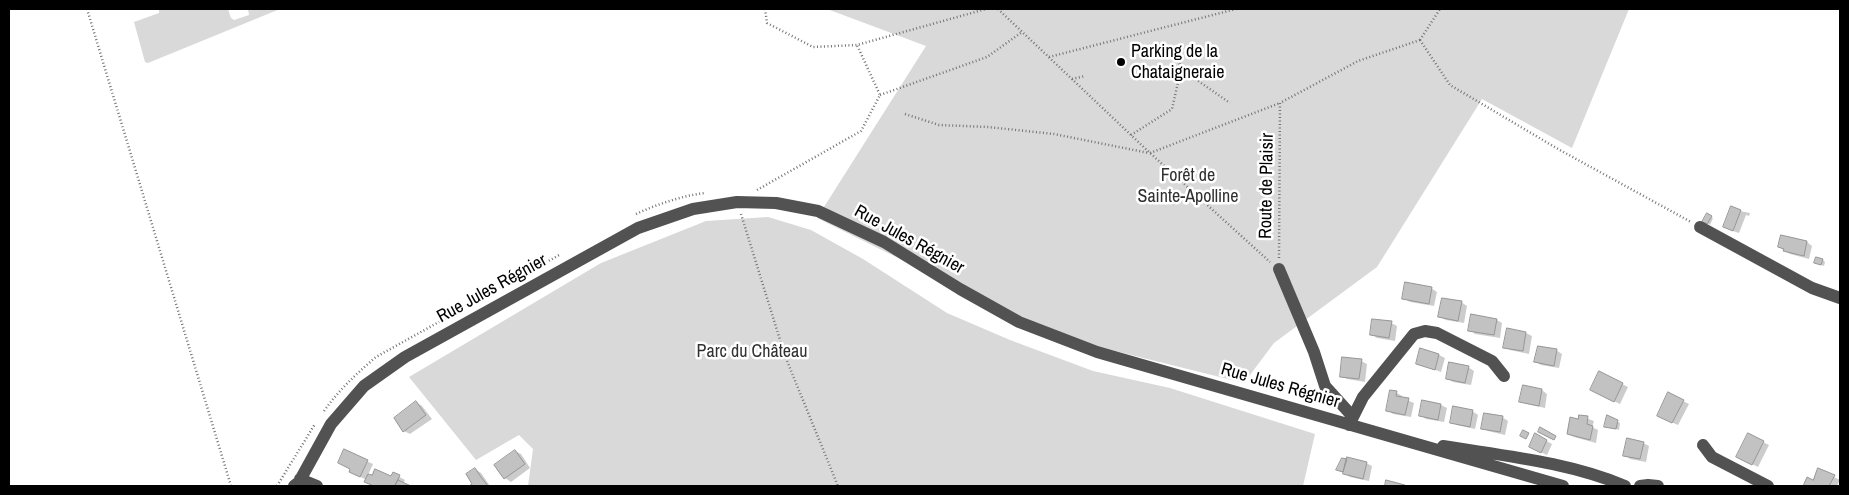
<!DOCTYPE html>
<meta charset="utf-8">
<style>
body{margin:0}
#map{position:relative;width:1849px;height:495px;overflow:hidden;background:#fff;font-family:"Archivo Narrow",sans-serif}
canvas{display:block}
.frame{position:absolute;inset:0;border:10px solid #000;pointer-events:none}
</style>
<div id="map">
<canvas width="1849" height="495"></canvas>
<div class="frame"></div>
</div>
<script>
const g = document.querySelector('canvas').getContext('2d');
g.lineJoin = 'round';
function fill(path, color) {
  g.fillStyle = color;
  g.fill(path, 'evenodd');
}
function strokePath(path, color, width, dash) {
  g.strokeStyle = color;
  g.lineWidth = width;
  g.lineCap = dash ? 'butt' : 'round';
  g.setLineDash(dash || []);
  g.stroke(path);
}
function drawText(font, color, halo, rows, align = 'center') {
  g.font = font + ' "Archivo Narrow",sans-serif';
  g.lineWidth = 5;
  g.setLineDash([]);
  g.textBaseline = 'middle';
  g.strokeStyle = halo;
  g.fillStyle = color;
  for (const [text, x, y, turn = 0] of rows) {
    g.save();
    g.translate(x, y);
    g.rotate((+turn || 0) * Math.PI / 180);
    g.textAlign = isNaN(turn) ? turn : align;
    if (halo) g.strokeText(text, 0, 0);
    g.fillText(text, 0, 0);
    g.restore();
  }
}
fill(new Path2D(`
 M159 9H228L231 18 234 20 249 15 248 9H280L148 63 145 62 134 22 159 13Z
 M827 9H1629L1572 148 1482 99 1377 267 1274 343 1244 383 1075 341 983 300 817 218 926 46Z
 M768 217 811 230 863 259 947 313 1010 340 1093 371 1170 388 1315 434 1303 486H528L533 449 519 435 476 460 409 377 601 263 706 221Z`), '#d9d9d9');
fill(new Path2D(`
 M1740 211 1750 213 1749 216 1746 215 1739 233 1730 230Z
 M1707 215 1713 218 1710 225 1704 221Z
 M1807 242 1812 246 1809 259 1790 254 1779 247Z
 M1823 260 1825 262 1824 266 1818 264Z
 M1431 288 1437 292 1434 306 1410 302 1404 298Z
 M1461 302 1467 306 1464 323 1446 320 1440 317Z
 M1497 320 1502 323 1500 338 1475 334 1470 330Z
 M1391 323 1397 326 1395 341 1377 338 1371 334Z
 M1508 329 1526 333 1532 336 1529 354 1510 350 1505 347Z
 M1556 350 1562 354 1559 368 1541 365 1536 362Z
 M1439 355 1445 358 1441 372 1417 363Z
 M1361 361 1367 364 1365 382 1347 379 1341 376Z
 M1468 367 1474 371 1471 385 1453 382 1447 378Z
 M1600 373 1628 387 1620 404 1597 393Z
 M1542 390 1547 394 1545 408 1527 404 1521 401Z
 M1397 393 1402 396V398L1414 403 1411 417 1393 414 1387 410Z
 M1683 401 1689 404 1678 425 1664 419Z
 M416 402 422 406 432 419 410 434 404 431Z
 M1441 405 1447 408 1444 422 1426 419 1420 415Z
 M1472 411 1478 415 1475 429 1457 425 1452 422Z
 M1580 416 1594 421 1592 427 1598 430 1596 443 1574 437 1568 434 1579 420Z
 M1502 417 1508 421 1505 435 1488 431 1482 428Z
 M1608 417 1620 423 1619 430 1606 426Z
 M1535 435 1552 444 1547 455 1536 450Z
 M1763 442 1769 445 1758 467 1744 460Z
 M1643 443 1649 446 1646 462 1630 459 1625 455Z
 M345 451 373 464 368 475 392 477 394 474 405 480 403 484 408 486H375L366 481 367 480 356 475 351 469Z
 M515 451 521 454 530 468 511 482 505 478Z
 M1343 459 1366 463 1372 466 1369 481 1350 477 1345 472 1339 471Z
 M475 469 481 473 490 486H471L474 484Z
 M1834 477 1840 480 1837 486 1805 485 1813 481Z`), '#0003');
const building = new Path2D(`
 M1731 206 1741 210 1733 231 1723 227Z
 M1707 213 1712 216 1707 224 1702 222Z
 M1781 235 1807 241 1804 256 1783 251 1784 249 1778 247Z
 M1816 257 1823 259 1821 265 1814 263Z
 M1405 282 1432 287 1429 304 1402 299Z
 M1442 298 1462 301 1458 321 1438 317Z
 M1471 314 1497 319 1494 335 1468 331Z
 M1372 319 1392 321 1389 338 1370 335Z
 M1507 328 1526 332 1523 351 1503 348Z
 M1538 346 1557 349 1554 366 1534 362Z
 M1420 348 1439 354 1435 370 1416 364Z
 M1342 357 1362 359 1359 379 1340 377Z
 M1449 362 1469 366 1465 383 1446 379Z
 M1599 371 1623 383 1614 402 1590 390Z
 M1523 385 1542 389 1539 406 1519 402Z
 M1390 390 1397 391 1396 396 1409 398 1405 415 1386 411Z
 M1668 392 1684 400 1672 423 1657 416Z
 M1422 400 1441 404 1438 420 1419 416Z
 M416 401 426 415 403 432 394 418Z
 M1453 406 1473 410 1470 427 1450 423Z
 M1484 413 1503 416 1500 432 1481 429Z
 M1579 415 1588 416 1587 424 1593 426 1590 440 1567 434 1570 417 1578 419Z
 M1607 415 1618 420 1616 429 1604 427Z
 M1540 427 1556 436 1554 440 1538 432Z
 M1523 430 1529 433 1526 439 1520 436Z
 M1535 433 1547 440 1541 453 1529 447Z
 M1748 433 1764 441 1752 465 1736 457Z
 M1627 438 1644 442 1640 459 1623 456Z
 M344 449 368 460 360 477 349 472 350 469 338 463Z
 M515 450 525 464 504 479 494 465Z
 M1347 457 1367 462 1363 479 1343 474Z
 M1342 458 1347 459 1343 472 1336 470Z
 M475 468 481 477 488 486H469L472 484 466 474Z
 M1818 468 1835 475 1829 486H1803L1807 477 1813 480Z
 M375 469 391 476 393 472 400 475 395 486H374L364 482 368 474 372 475Z
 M398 480 411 486H395Z
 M1386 480 1405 485V486H1385Z`);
fill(building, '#c2c2c2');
strokePath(building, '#969696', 1);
strokePath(new Path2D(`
 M87 9 231 486
 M765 9 767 23 813 47 857 45 986 9
 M998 9 1150 153 1270 262
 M1420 40 1450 85 1558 149 1691 222
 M1420 40 1440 9
 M1049 57 1236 9
 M1181 69 1230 103
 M1072 79 1085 76
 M880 95 987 57 1022 32
 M905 114 939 125 988 127 1054 134 1149 153
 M1131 135 1172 109 1181 69 1178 59
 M1150 153 1280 103
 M757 190 861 131 880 95 857 45
 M636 214C658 204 681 196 705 193
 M741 214 785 356 838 486
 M1279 258 1280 103 1358 61 1420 40
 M324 411C339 390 356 374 376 357L561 254
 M277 486 315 424`), '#747474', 2.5, [1, 2.5]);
strokePath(new Path2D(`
 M1700 227 1812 288 1840 298
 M1279 269 1314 352 1325 386 1353 417
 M1349 425 1363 397 1414 334 1425 331 1437 333 1492 361 1504 376
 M1703 445 1712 457 1768 486
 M1443 446C1504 456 1568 462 1625 486
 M300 479 317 486
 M294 486 299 482 331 424 364 386 405 357 638 228 693 209 737 202 776 203 818 211 884 242 960 289 1019 322 1097 352 1563 486
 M1640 486 1648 485 1658 486`), '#525252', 12);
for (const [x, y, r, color] of [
 [1121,62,5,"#000"]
]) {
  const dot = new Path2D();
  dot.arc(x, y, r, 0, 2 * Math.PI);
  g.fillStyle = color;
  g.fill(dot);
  strokePath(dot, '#fff', 2);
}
drawText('18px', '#000', '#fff', [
 ["Parking de la",1131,52],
 ["Chataigneraie",1131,73]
], 'left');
drawText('18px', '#303030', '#fff', [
 ["Forêt de",1188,176],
 ["Sainte-Apolline",1188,197],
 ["Parc du Château",752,352]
]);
drawText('18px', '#000', '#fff', [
 ["Route de Plaisir",1267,186,-89],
 ["Rue Jules Régnier",909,240,29],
 ["Rue Jules Régnier",492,289,-29],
 ["Rue Jules Régnier",1280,386,16]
]);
</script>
